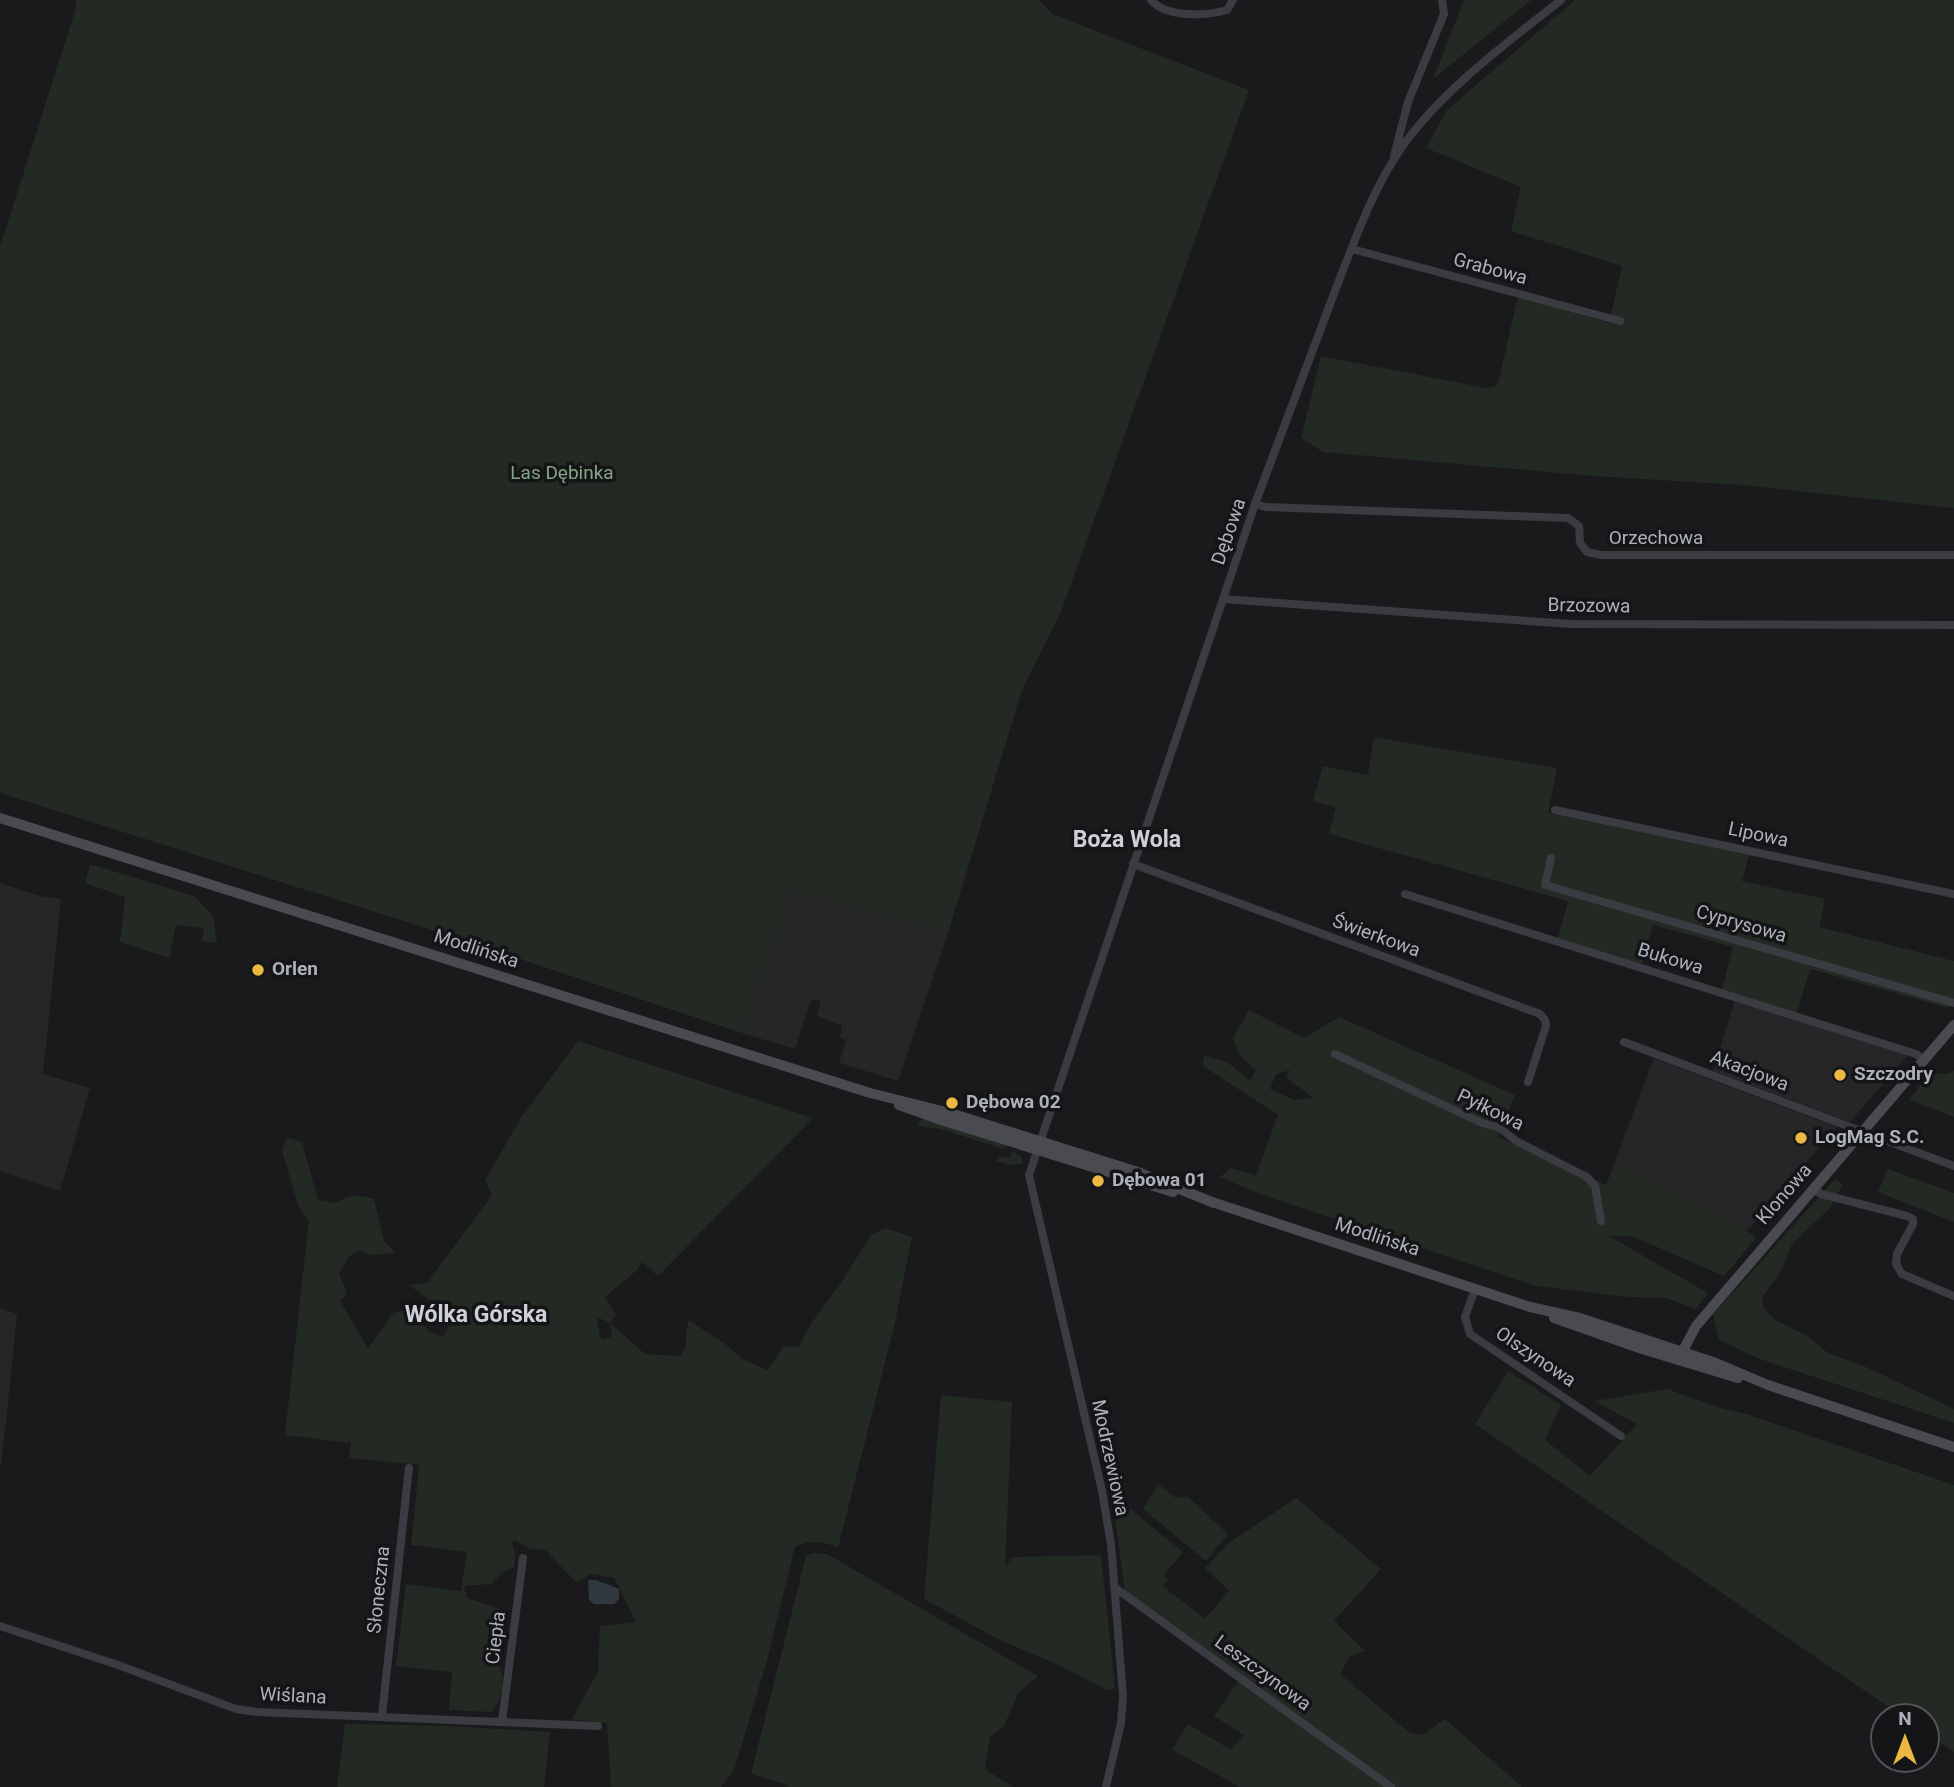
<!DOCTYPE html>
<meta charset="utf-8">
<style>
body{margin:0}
#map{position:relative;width:1954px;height:1787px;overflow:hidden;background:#1a1a1c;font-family:Roboto,sans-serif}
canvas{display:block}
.north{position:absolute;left:1870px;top:1703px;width:70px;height:70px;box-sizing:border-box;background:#151517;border:2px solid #525359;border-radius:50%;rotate:0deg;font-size:19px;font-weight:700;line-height:28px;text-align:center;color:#adb1bb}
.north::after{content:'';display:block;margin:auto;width:24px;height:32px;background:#ecb841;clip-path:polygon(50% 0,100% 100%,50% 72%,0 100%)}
</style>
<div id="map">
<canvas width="1954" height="1787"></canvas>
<div class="north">N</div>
</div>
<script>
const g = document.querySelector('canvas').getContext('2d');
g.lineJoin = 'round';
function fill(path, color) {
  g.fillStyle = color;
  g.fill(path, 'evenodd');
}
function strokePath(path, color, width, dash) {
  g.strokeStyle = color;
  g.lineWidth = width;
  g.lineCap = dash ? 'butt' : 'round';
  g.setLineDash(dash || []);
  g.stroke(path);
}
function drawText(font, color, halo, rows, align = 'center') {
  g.font = font + ' Roboto,sans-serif';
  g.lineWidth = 7;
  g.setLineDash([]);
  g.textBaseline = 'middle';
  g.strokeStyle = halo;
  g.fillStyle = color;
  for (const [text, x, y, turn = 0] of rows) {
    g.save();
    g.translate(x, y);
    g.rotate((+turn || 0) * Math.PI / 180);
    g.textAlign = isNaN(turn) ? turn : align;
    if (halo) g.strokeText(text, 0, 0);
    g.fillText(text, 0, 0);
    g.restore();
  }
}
fill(new Path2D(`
 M0 883 40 896 61 899 43 1074 90 1088 60 1191 0 1171Z
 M793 890 948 933 898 1081 839 1063 846 1040 840 1038 842 1026 817 1016 821 1001 811 999 795 1049 742 1033Z
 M1735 1000 1909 1054 1850 1122 1713 1071Z
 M1654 1058 1837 1127 1747 1231 1614 1164Z
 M0 1308 17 1314 7 1412 0 1413Z`), '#262629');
fill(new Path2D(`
 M76 0H1039L1052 14 1249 90 1061 612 1022 690 948 933 793 890 742 1033 448 935 0 793V247L76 8Z
 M1464 0H1531L1433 79Z
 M1575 0H1954V508L1742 485 1593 476 1323 452 1301 438 1321 356 1486 388 1494 387 1498 383 1518 296 1609 323 1622 266 1511 231 1521 187 1426 148 1446 111Z
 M1374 737 1557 768 1548 813 1749 855 1742 881 1825 899 1819 927 1954 961V1000L1948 1008 1810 969 1797 1013 1722 990 1733 947 1653 925 1642 965 1558 938 1568 901 1329 834 1336 807 1313 801 1323 766 1368 775Z
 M90 864 194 896 213 916 217 943 202 941 204 928 176 925 169 958 120 942 125 897 85 883Z
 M1249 1010 1304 1038 1339 1017 1515 1095 1498 1137 1606 1185 1614 1164 1747 1231 1756 1238 1724 1276 1634 1237 1607 1235 1708 1293 1696 1309 1666 1298 1630 1297 1536 1286 1257 1193 1220 1177 1231 1168 1256 1175 1278 1115 1203 1066 1204 1056 1227 1062 1250 1080 1256 1070 1240 1056 1233 1038ZM1290 1070 1286 1077 1313 1098 1294 1100 1270 1089 1276 1074Z
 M578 1041 813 1118 658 1276 642 1262 636 1271 605 1297 616 1315 610 1323 645 1354 680 1356 685 1349 688 1320 724 1343 741 1358 767 1370 784 1346 799 1347 810 1325 841 1283 871 1235 885 1228 912 1237 895 1323 838 1548C821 1541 812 1539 795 1547L766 1664 734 1770 721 1787H611L607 1723 572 1719 598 1671 600 1626 636 1622 614 1578 591 1574 577 1583 545 1550 531 1549 514 1540 512 1543 515 1554 514 1567 502 1573 491 1584 464 1586 467 1598 501 1609C499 1626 499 1643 498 1659 497 1666 502 1669 502 1675 504 1686 499 1705 492 1712L449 1710 452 1672 396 1666 406 1584 461 1591 467 1552 411 1545 419 1465 349 1458 351 1443 285 1435 309 1220 299 1208 282 1151 285 1140 290 1138 302 1142 318 1200 336 1203C351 1194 358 1194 374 1199L384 1241 395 1253 369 1255 358 1250 348 1258 339 1274 347 1294 340 1301 368 1348 393 1313 407 1309 429 1331 443 1337 452 1320 443 1302 428 1299 409 1285 427 1283 492 1195 485 1180 521 1118ZM597 1317 610 1323 612 1336 604 1340 600 1337Z
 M1954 1071V1117L1909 1100 1928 1074H1947Z
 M924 1119 1005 1144 1004 1149 940 1129 919 1126 918 1122Z
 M1009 1149 1021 1156 1023 1164 1010 1165 996 1161 1001 1156 1010 1158 1012 1151Z
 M1888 1169 1954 1193V1222L1878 1192Z
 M1835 1179 1843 1184 1830 1208 1792 1244 1781 1271 1762 1297 1764 1308 1775 1320 1807 1336 1828 1353 1866 1367 1954 1409V1423L1760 1359 1719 1340 1713 1315Z
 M1508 1371 1561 1405 1545 1440 1590 1476 1637 1424 1594 1401 1667 1389 1721 1408 1746 1414 1954 1485V1752L1926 1732V1717H1903L1475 1424Z
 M941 1395 1012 1402 1005 1566 1013 1557 1101 1555 1115 1688 1107 1690 1050 1661 1002 1641 924 1599Z
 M7 1412V1413L0 1471V1413Z
 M1158 1484 1176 1498 1187 1496 1228 1534 1206 1561 1143 1509Z
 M1112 1494 1183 1552 1164 1575 1168 1581 1163 1586 1205 1619 1229 1591 1205 1568 1229 1543 1296 1498 1381 1569 1334 1621 1365 1651 1350 1656 1340 1674 1410 1733 1422 1735 1445 1719 1522 1787H1240L1172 1750 1188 1724 1231 1750 1244 1735 1214 1716 1239 1680 1125 1593Z
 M814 1553 827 1554 1038 1676 1018 1693 1004 1726 990 1737 985 1769 1013 1787H789L784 1784 751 1774 805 1560 807 1555Z
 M345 1724 447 1726 550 1732 544 1787H337Z`), '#222a23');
fill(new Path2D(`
 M588 1580H596L619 1589V1599L614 1604H594L589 1600Z`), '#303840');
strokePath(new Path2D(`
 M1151 0C1166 18 1206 16 1227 10L1233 0
 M1394 156 1408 102 1444 14 1442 0
 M1352 249 1620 321
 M1255 504 1266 507 1568 518 1579 526 1580 543 1587 552 1601 555H1954
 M1223 599 1570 624 1954 625
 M1555 810 1954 894
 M1551 858 1545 885 1954 1003
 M1133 864 1540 1014 1545 1020 1546 1026 1528 1082
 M1405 894 1916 1054 1924 1060
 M1624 1042 1954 1166
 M1335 1054 1482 1123 1500 1128 1516 1141 1587 1177 1595 1186 1601 1221
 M1813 1189 1821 1194 1907 1216 1913 1219V1224L1897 1254 1896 1264 1902 1274 1954 1296
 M1475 1289 1465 1317 1470 1334 1621 1436
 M1114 1587 1391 1787
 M0 1626 118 1665 236 1709 257 1712 598 1726
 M382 1715 409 1468
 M502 1721 523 1558
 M1106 1787 1121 1723 1123 1696 1111 1544 1102 1491 1029 1175 1255 504C1281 433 1308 362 1335 291 1354 242 1372 190 1402 147 1442 90 1507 43 1561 0`), '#3b3c41', 8);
strokePath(new Path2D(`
 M0 818 870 1093 950 1113 1135 1171 1214 1203
 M899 1105 941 1120 1173 1192
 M1209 1201 1530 1307 1580 1318 1716 1363 1768 1385 1954 1447
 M1554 1318 1642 1349 1738 1378
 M1678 1360 1696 1326 1954 1025`), '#494b51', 10);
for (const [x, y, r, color] of [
 [258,970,7,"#ecb841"],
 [1840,1075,7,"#ecb841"],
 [952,1103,7,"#ecb841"],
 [1801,1138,7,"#ecb841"],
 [1098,1181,7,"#ecb841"]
]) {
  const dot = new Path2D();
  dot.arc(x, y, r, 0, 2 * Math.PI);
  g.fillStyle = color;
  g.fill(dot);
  strokePath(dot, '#151517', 2.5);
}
drawText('19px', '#adb1bb', '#151517', [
 ["Grabowa",1490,270,15],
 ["Dębowa",1230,532,-71],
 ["Orzechowa",1656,539],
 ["Brzozowa",1589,607,1],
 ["Lipowa",1758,836,12],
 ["Cyprysowa",1741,925,16],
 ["Świerkowa",1376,937,20],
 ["Modlińska",476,950,18],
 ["Bukowa",1670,960,17],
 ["Akacjowa",1749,1072,21],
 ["Pyłkowa",1490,1111,26],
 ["Klonowa",1785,1195,-49],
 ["Modlińska",1377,1238,18],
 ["Olszynowa",1535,1358,34],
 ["Modrzewiowa",1109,1458,78],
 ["Słoneczna",380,1590,-84],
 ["Ciepła",497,1638,-83],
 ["Leszczynowa",1262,1674,36],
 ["Wiślana",293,1697,3]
]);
drawText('19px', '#85a587', '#151517', [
 ["Las Dębinka",562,474]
]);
drawText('bold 19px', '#adb1bb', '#151517', [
 ["Orlen",272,970],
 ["Szczodry",1854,1075],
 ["Dębowa 02",966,1103],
 ["LogMag S.C.",1815,1138],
 ["Dębowa 01",1112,1181]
], 'left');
drawText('bold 23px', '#ced0d7', '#151517', [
 ["Boża Wola",1127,841],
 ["Wólka Górska",476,1316]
]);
</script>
